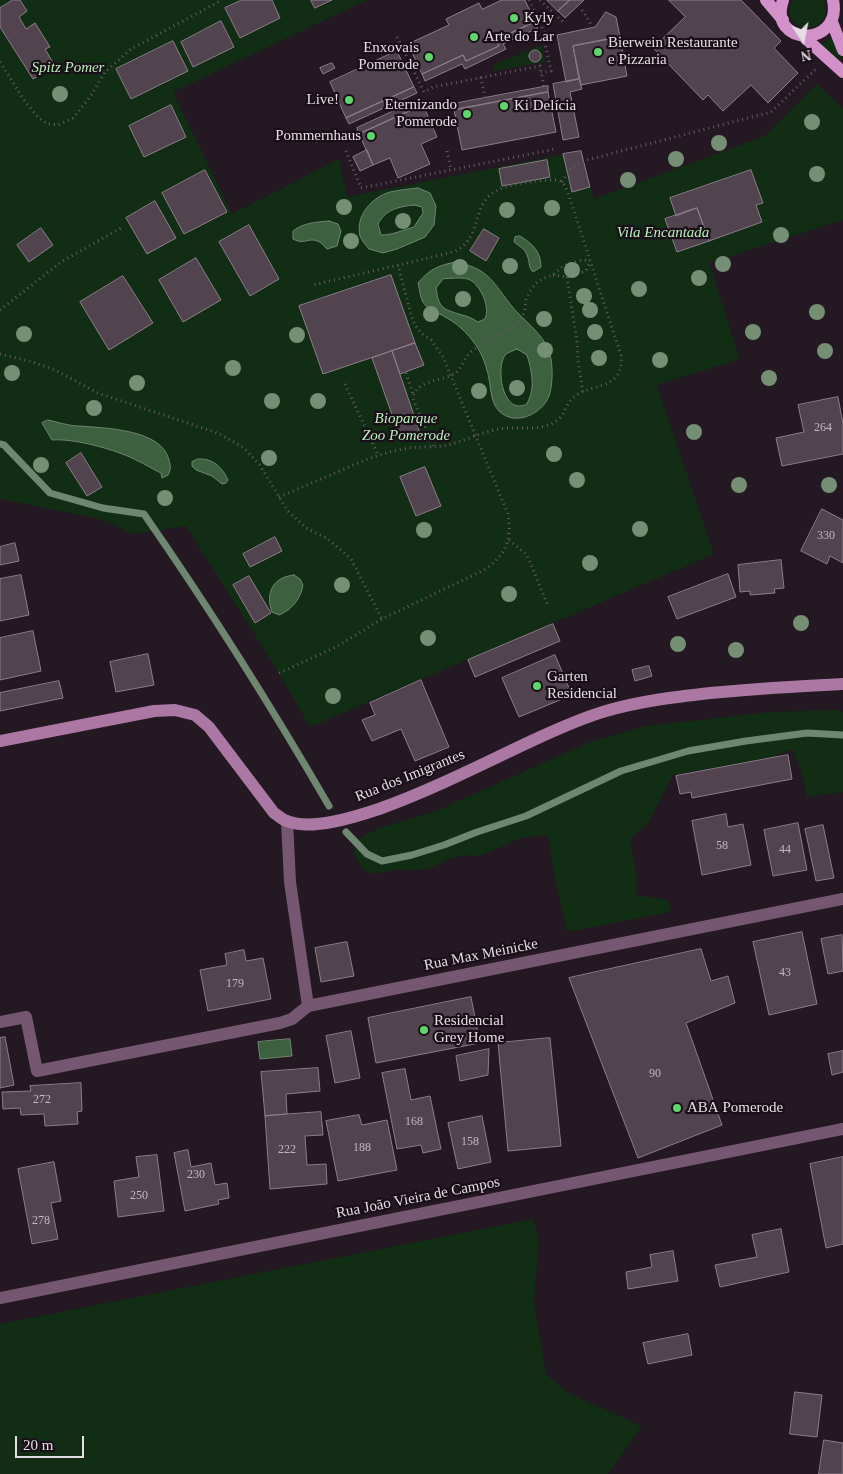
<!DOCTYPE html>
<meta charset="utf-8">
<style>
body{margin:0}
#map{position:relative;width:843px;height:1474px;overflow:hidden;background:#241822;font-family:Georgia,serif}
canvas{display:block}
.north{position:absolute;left:778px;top:15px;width:50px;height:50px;-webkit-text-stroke:4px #1a0f19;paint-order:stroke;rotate:169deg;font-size:14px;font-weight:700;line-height:20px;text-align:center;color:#e5dde4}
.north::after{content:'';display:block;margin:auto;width:18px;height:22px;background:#e5dde4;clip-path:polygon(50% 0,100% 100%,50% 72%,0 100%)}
.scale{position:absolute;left:15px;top:1436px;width:69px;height:22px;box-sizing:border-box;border:2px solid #e5dde4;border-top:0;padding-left:6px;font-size:15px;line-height:18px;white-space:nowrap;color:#e5dde4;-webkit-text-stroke:4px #1a0f19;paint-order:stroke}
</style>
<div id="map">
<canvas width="843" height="1474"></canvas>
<div class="north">N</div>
<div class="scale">20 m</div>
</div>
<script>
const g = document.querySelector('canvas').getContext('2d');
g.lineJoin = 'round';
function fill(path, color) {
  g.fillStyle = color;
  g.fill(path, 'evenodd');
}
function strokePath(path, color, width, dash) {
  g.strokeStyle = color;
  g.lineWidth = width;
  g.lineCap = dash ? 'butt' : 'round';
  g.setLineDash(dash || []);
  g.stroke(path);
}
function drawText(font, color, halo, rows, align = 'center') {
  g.font = font + ' Georgia,serif';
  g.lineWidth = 4.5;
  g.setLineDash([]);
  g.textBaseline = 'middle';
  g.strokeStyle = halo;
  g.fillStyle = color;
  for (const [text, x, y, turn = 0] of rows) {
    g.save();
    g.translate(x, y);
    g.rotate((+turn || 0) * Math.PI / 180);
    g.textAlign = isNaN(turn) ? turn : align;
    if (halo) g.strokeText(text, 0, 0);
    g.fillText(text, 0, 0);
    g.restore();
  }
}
fill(new Path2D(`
 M0 0H367L173 92 232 214 339 159 347 197 581 151 594 199 765 136 817 84 843 109V220L709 263 740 359 657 385 714 554 310 727 279 673 186 526 134 534 100 519 0 499Z
 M793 0H823C840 37 775 36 793 0Z
 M832 37 843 64 820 45Z
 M542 45 545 62 494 71 493 65Z
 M839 710 843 713V792L807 797 800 767 792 749 769 758 673 775 648 824 630 839 637 876 636 895 668 900 671 912 567 932 557 888 548 835 521 838 480 856 460 855 427 869 396 870 372 874 363 869 353 852 359 839 379 828 436 811 590 742 646 726 771 712Z
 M533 1219 539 1240 534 1302 546 1374 570 1394 642 1426 608 1474H0V1324Z`), '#112d14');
const water = new Path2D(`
 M418 188 430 193 436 206 434 225 425 237 397 249 383 253 369 249C366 245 362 241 360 236 355 216 372 197 390 192 399 190 409 189 418 188ZM414 205 422 207 423 213 414 227C403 230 393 235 381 235L378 224C386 209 398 207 414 205Z
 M329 221 338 224 341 231 337 246 327 249C312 231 307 247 293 239V231C303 223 316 222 329 221Z
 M520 236C533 244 541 252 541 267L533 272C528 267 530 261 527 255 525 249 519 246 514 242L515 237Z
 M455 262C487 268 491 279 510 304 522 320 544 333 550 354 553 366 553 384 549 396 542 414 515 427 499 411 491 403 491 389 489 379 488 371 483 357 479 350 472 338 460 325 447 318 441 314 433 312 427 307 420 301 420 291 418 283 430 269 437 266 455 262ZM456 278C462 278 467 278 472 281 482 289 490 307 485 319L478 322C473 319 468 316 462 315 443 309 439 309 436 288L443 279ZM517 349 527 355C532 372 536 389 526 405 525 405 518 406 518 406 501 404 496 365 506 354 509 352 513 351 517 349Z
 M48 420C58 422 69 426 79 426 104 428 162 429 169 460 171 467 171 469 168 475L162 478 161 473C152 469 145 464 136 460 117 450 74 438 52 440L42 423Z
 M198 459C213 458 222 467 228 480L226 483 222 484 212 476 196 470 192 466V462Z
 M294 575 300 579 303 585C301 598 292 610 279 615L272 612C265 593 273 577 294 575Z
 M290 1039 292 1056 260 1059 258 1042Z`);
fill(water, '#3d603f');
strokePath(water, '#6f8670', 1);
strokePath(new Path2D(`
 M0 444 4 445 50 493 103 508 144 514C210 609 271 706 329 806
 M346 832 367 854 382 861 412 855 444 845 477 832 526 816 621 771 688 751 746 741 807 733 843 735`), '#6f8670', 7);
const building = new Path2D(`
 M13 0H20L27 11 19 17 26 29 35 23 50 47 45 49 55 66 33 79 0 27V8Z
 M242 0H272L280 18 240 38 225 8Z
 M311 0H332L315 8Z
 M502 0H525L535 22 496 40 499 46 466 61 463 55 422 74 408 44 449 25 446 19 479 3 482 9Z
 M547 0H570L558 11Z
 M570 0H584L565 18 558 11Z
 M669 0H741L781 41 774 48 798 73 768 103 751 85 723 111 708 95 703 100 653 48 685 17Z
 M606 12 616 17 620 37 573 46 579 79 566 82 557 35 595 27Z
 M221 21 234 47 193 67 181 42Z
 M535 22 538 28 503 44 506 49 465 69 462 64 425 81 422 74 463 55 466 61 499 46 496 40Z
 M620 37 627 76 581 85 573 46Z
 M173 41 188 71 131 99 116 69Z
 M529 56a6 6 0 1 1 12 0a6 6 0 1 1-12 0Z
 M397 51 414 87 346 118 330 82Z
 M332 63 335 68 323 74 320 68Z
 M579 79 582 89 570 92 579 137 563 140 553 84Z
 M548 86V92L454 110 453 104Z
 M414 87 417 93 349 124 346 118Z
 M548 92 556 132 462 150 454 110Z
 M420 99 423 105 359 134 357 128Z
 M171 105 186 137 144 157 129 126Z
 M423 105 437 137 421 144 430 164 398 178 390 158 373 165 359 134Z
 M367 150 373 165 360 171 353 157Z
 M581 151 590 187 572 192 563 154Z
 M547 160 550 177 502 186 499 169Z
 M205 170 227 212 184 234 162 193Z
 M751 170 763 203 756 205 762 222 709 241 697 208 676 216 670 198Z
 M155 201 176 238 147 254 126 218Z
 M697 208 709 241 677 252 665 219Z
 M249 225 279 279 250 296 219 242Z
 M41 228 53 245 29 262 17 245Z
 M484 229 499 238 486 261 470 251Z
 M196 258 221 300 183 322 159 280Z
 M391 275 415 343 323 374 299 306Z
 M123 276 153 323 109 350 80 302Z
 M415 343 424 365 400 374 392 351Z
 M392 351 420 433 401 440 372 358Z
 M838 397 843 424V454L782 466 776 438 804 432 798 405Z
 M81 453 102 487 87 496 66 463Z
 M425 467 441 506 416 516 400 477Z
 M822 509 843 520V563L830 556 827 564 801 551Z
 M275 537 282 551 250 567 243 554Z
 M15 543 19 561 0 565V547Z
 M781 560 784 588 774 589 775 593 750 595V591L740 592 738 565Z
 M728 574 736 597 677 619 668 597Z
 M21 575 29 615 0 621V579Z
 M249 576 271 613 255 623 233 585Z
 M553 624 560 641 475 677 468 660Z
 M33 631 41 671 0 680V638Z
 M148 654 154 685 116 692 110 662Z
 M555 655 572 695 519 717 502 678Z
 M649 666 652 676 635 681 632 670Z
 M421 680 449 747 415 761 401 729 372 741 362 720 375 715 370 703Z
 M59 681 63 698 0 711V693Z
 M788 755 792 779 692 798 691 792 680 794 676 776Z
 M726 814 728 827 743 824 751 865 702 875 692 821Z
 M798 823 807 870 773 876 764 830Z
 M823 825 834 878 816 881 805 829Z
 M802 932 817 1004 769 1015 753 942Z
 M842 935 843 971 828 974 821 939Z
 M347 942 354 976 321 982 315 948Z
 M701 949 711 981 728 976 735 1003 686 1023 722 1125 638 1158 569 978Z
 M244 950 246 961 263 958 271 999 208 1011 200 970 227 965 225 954Z
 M471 997 480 1043 376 1063 368 1018Z
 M351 1031 360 1078 335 1083 326 1036Z
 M5 1037 14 1085 0 1088V1038Z
 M550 1038 561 1146 508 1151 498 1043Z
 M489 1049 488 1075 460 1081 456 1056Z
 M843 1051V1072L832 1075 828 1054Z
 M318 1068 320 1091 286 1094 287 1114 265 1116 261 1072Z
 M405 1069 411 1100 430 1096 441 1149 423 1153 421 1145 397 1149 382 1073Z
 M81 1083 82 1111 77 1112 78 1124 45 1126 44 1114 21 1115 20 1108 3 1109 2 1092 31 1091 30 1086Z
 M321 1112 323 1135 305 1136 307 1165 326 1164 327 1184 270 1189 265 1116Z
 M359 1115 362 1125 387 1120 397 1170 338 1181 326 1121Z
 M482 1116 491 1162 458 1169 448 1123Z
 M188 1150 191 1167 211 1163 215 1185 227 1183 229 1198 218 1200 219 1204 185 1211 174 1153Z
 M157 1155 164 1211 118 1217 114 1181 139 1177 136 1157Z
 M843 1157V1244L826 1248 810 1164Z
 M54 1162 61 1201 51 1203 58 1239 32 1244 18 1169Z
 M781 1229 789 1272 720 1287 715 1265 757 1257 752 1235Z
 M673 1251 678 1281 628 1289 626 1272 652 1267 650 1255Z
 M688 1334 692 1355 648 1364 643 1343Z
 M795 1392 822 1395 817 1437 790 1434Z
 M824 1440 843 1443V1474H819Z`);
fill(building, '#51444f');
strokePath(building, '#8c7d8a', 1);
strokePath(new Path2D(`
 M529 0 545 34 544 39 551 71 541 73
 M540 0 564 23
 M582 10 590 22 591 28
 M397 37 424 92 433 87 540 66 544 87
 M0 62 26 103 39 118 48 124 58 125 73 118 90 97 105 72 131 49 222 0
 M481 77 485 98
 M316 142 336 133
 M346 151 361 188 555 149
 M447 151 451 170
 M562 182 571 168 583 161 771 112 816 69
 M553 275 567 277 586 271 590 262
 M567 277 577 341 578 361 583 392
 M0 310 61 262 121 228
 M0 354 29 361 55 370 98 393 220 434 244 448 259 464 288 511 306 528 328 539 351 559 382 619
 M406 373 413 394
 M345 384 378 455
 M433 446 413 399C415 381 439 381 452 375 462 371 463 358 473 350L514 326 521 319 525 310 526 300 530 291 536 283 544 278 553 275 563 266 582 260 590 261
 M279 497C300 488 321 479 342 470 362 461 381 453 403 449 418 446 434 448 448 445 465 441 481 432 499 429 516 426 535 431 551 424 567 416 563 408 573 398 589 382 625 392 621 355L568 193C566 188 564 183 560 181 551 177 509 185 500 189 495 191 491 194 487 198 474 213 478 239 457 250 449 254 434 256 424 259 387 268 350 276 313 285
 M509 540 527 555 548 606
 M279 673 336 647 382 619 484 570C506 555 512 540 508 514L443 357 431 340 422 334 415 325 411 315 398 265`), '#665b64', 3, [1, 4]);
strokePath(new Path2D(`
 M287 821 290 882 308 1006 843 899
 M0 1022 26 1017 37 1071 280 1023 292 1019 308 1006
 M0 1298 843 1129`), '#765772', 12);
strokePath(new Path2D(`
 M0 741 154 711 175 710 195 715 209 727 274 813C278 815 282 820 287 821 311 831 355 817 379 809 429 791 477 767 525 744 551 732 578 719 606 711 640 701 675 697 710 693 755 689 799 686 843 684`), '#aa78a3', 12);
strokePath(new Path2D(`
 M766 0 783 20
 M783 0C767 47 843 48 833 0
 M832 22 843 50
 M803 36 843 72`), '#d291c9', 12);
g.fillStyle = '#758f74';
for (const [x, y] of [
 [60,94],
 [812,122],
 [719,143],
 [676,159],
 [817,174],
 [628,180],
 [344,207],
 [552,208],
 [507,210],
 [403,221],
 [781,235],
 [351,241],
 [723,264],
 [510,266],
 [460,267],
 [572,270],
 [699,278],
 [639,289],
 [584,296],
 [463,299],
 [590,310],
 [817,312],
 [431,314],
 [544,319],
 [595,332],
 [753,332],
 [24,334],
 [297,335],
 [545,350],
 [825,351],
 [599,358],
 [660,360],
 [233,368],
 [12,373],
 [769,378],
 [137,383],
 [517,388],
 [479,391],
 [272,401],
 [318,401],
 [94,408],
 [694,432],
 [554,454],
 [269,458],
 [41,465],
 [577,480],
 [739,485],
 [829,485],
 [165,498],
 [640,529],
 [424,530],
 [590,563],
 [342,585],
 [509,594],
 [801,623],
 [428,638],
 [678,644],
 [736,650],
 [333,696]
]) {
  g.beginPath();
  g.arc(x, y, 8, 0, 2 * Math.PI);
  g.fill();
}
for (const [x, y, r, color] of [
 [514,18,5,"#5fd56b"],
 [474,37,5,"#5fd56b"],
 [598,52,5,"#5fd56b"],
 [429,57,5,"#5fd56b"],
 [349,100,5,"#5fd56b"],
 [504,106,5,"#5fd56b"],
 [467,114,5,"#5fd56b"],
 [371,136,5,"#5fd56b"],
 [537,686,5,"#5fd56b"],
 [424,1030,5,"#5fd56b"],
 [677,1108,5,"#5fd56b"]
]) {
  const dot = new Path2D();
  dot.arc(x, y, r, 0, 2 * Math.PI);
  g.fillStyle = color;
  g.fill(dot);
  strokePath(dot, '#1a0f19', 2);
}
drawText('12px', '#c0b7bf', null, [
 ["264",823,428],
 ["330",826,536],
 ["58",722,846],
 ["44",785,850],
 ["43",785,973],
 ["179",235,984],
 ["90",655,1074],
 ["272",42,1100],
 ["168",414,1122],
 ["158",470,1142],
 ["188",362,1148],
 ["222",287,1150],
 ["230",196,1175],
 ["250",139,1196],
 ["278",41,1221]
]);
drawText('15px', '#e5dde4', '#1a0f19', [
 ["Kyly",524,18],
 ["Arte do Lar",484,37],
 ["Bierwein Restaurante",608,43],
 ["e Pizzaria",608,60],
 ["Enxovais",419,48,"right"],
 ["Pomerode",419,65,"right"],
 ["Live!",339,100,"right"],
 ["Eternizando",457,105,"right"],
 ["Pomerode",457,122,"right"],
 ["Ki Delícia",514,106],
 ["Pommernhaus",361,136,"right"],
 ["Garten",547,677],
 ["Residencial",547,694],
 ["Residencial",434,1021],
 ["Grey Home",434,1038],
 ["ABA Pomerode",687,1108]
], 'left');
drawText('italic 15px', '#b7f0b8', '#1a0f19', [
 ["Spitz Pomer",68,68],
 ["Vila Encantada",663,233],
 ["Bioparque",406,419],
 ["Zoo Pomerode",406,436]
]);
drawText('15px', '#e5dde4', '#1a0f19', [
 ["Rua dos Imigrantes",410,776,-22],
 ["Rua Max Meinicke",481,955,-11],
 ["Rua João Vieira de Campos",418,1198,-11]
]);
</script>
